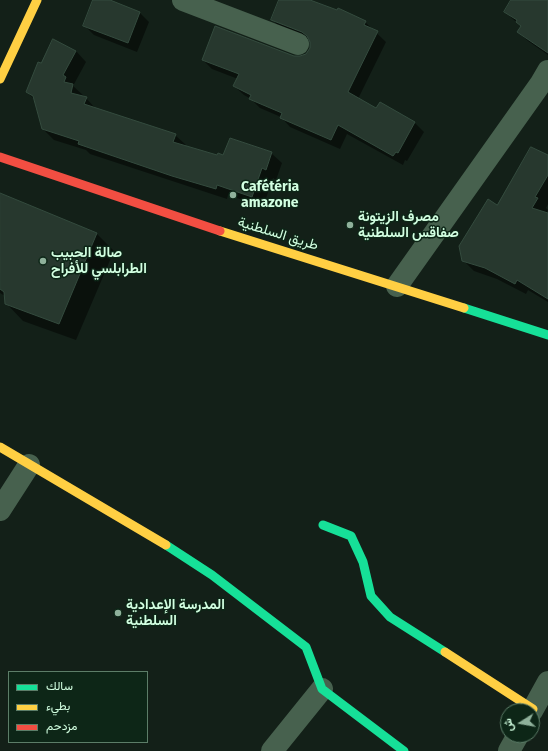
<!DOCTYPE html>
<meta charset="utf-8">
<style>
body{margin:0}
#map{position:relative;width:548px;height:751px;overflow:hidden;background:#132018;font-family:"Fira Sans",Vazirmatn,sans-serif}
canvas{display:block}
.legend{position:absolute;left:8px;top:671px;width:140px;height:72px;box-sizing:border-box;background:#0d2617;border:1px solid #5c7d68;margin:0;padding:5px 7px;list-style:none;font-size:12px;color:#d2ffe1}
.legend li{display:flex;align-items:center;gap:8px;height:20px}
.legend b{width:20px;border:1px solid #5c7d68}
.north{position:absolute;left:500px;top:703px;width:40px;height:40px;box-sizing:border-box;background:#0d2617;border:1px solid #5c7d68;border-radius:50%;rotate:259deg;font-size:11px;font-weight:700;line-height:16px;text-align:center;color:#d2ffe1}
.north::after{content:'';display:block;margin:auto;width:14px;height:18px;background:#8fb19b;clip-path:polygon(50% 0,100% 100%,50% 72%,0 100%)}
</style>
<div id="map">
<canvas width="548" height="751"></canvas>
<ul class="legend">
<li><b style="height:5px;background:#16e098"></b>سالك</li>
<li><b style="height:5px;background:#ffcf43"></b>بطيء</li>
<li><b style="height:5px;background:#f24e42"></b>مزدحم</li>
</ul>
<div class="north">ش</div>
</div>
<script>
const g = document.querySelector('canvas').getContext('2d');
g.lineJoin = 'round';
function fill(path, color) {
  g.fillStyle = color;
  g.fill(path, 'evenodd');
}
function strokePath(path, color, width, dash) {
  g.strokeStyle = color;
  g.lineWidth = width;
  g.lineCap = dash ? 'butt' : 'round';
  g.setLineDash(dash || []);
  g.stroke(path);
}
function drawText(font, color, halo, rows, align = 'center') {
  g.font = font + ' "Fira Sans",Vazirmatn,sans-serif';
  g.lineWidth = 3;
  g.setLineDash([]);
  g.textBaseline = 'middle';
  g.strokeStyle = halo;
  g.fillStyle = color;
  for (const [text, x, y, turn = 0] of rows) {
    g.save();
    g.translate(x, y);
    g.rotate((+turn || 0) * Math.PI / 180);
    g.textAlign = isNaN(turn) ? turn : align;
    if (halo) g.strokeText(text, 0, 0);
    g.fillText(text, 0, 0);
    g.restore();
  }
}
fill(new Path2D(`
 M94 0H107L140 13 149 22 137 52 94 35 84 25Z
 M280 0H307L365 22 386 42 358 99 377 110 415 123 424 132 407 161 405 160 403 165 347 134 340 149 290 127 281 117 260 108 251 99 244 95 234 86 238 79 212 69 203 60 300 57 306 55 311 48V41L282 30 273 20Z
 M512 0H542L548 3V55L528 41 518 32 522 27 505 12Z
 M76 51 86 62 73 86 84 96 83 98H86L96 109 175 135 186 145V146L218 156 271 153 282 163 276 180 273 178 263 207 228 195 227 199 90 154 86 150 54 140 43 129 36 101 27 92 41 64Z
 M548 156V204L546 208 548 210 547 212 548 213V302L528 290 526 294 497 279 474 271 463 260 498 206Z
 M0 194 97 234 114 251 76 340 23 321 6 303 5 296 0 293Z`), '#0007');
const building = new Path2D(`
 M93 0H110L140 12 128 43 83 26Z
 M279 0H310L337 10 338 8 366 21 364 25 378 31 348 92 376 108 380 102 415 122 398 153 396 152 393 156 338 125 331 140 280 118 282 113 249 99 251 95 233 86 239 74 202 60 215 26 294 56H300L306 54 310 48V42L307 36 302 32 271 20Z
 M511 0H548V53L517 32 521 26 516 22 517 20 504 12Z
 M53 39 76 51 63 75 66 77 64 82 73 84 71 93 87 97 84 104 176 134 173 142 217 155 218 153 223 155 230 138 272 152 266 170 262 168 252 197 217 185 216 189 172 176 78 144 79 141 42 129 33 96 26 92 38 62 41 63Z
 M531 147 548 155V175L535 197 538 198 532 208 548 213V299L517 280 515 284 485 268 462 261 459 246 488 199 497 205Z
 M0 193 97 233 59 324 5 304 4 292 0 289Z`);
fill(building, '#27382e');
strokePath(building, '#344b3e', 1);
strokePath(new Path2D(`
 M183 0 298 44
 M397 286 541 83 548 71
 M0 510 29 465
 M532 711 548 682
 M272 751 322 689
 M509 751 518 735`), '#47614e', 22);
strokePath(new Path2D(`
 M464 308 548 335
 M323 525 351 536 363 562 371 596 390 617 445 652
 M166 545 212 575 306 647 322 689 404 751`), '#16e098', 9);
strokePath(new Path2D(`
 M0 79 37 0
 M220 231 464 308
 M0 447 166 545
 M445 652 533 709`), '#ffcf43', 9);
strokePath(new Path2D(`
 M0 157 220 231`), '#f24e42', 9);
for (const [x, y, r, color] of [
 [233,195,4,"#8fb19b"],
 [350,225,4,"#8fb19b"],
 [43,261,4,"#8fb19b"],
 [118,613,4,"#8fb19b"]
]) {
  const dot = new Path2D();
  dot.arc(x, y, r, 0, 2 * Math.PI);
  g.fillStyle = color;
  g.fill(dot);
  strokePath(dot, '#0d2617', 1.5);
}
drawText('bold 14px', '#d2ffe1', '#0d2617', [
 ["Cafétéria",241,187],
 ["amazone",241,203],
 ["مصرف الزيتونة",358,217],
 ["صفاقس السلطنية",358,233],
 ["صالة الحبيب",51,253],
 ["الطرابلسي للأفراح",51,269],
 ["المدرسة الإعدادية",126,605],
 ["السلطنية",126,621]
], 'left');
drawText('14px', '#d2ffe1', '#0d2617', [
 ["طريق السلطنية",278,234,17]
]);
</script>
